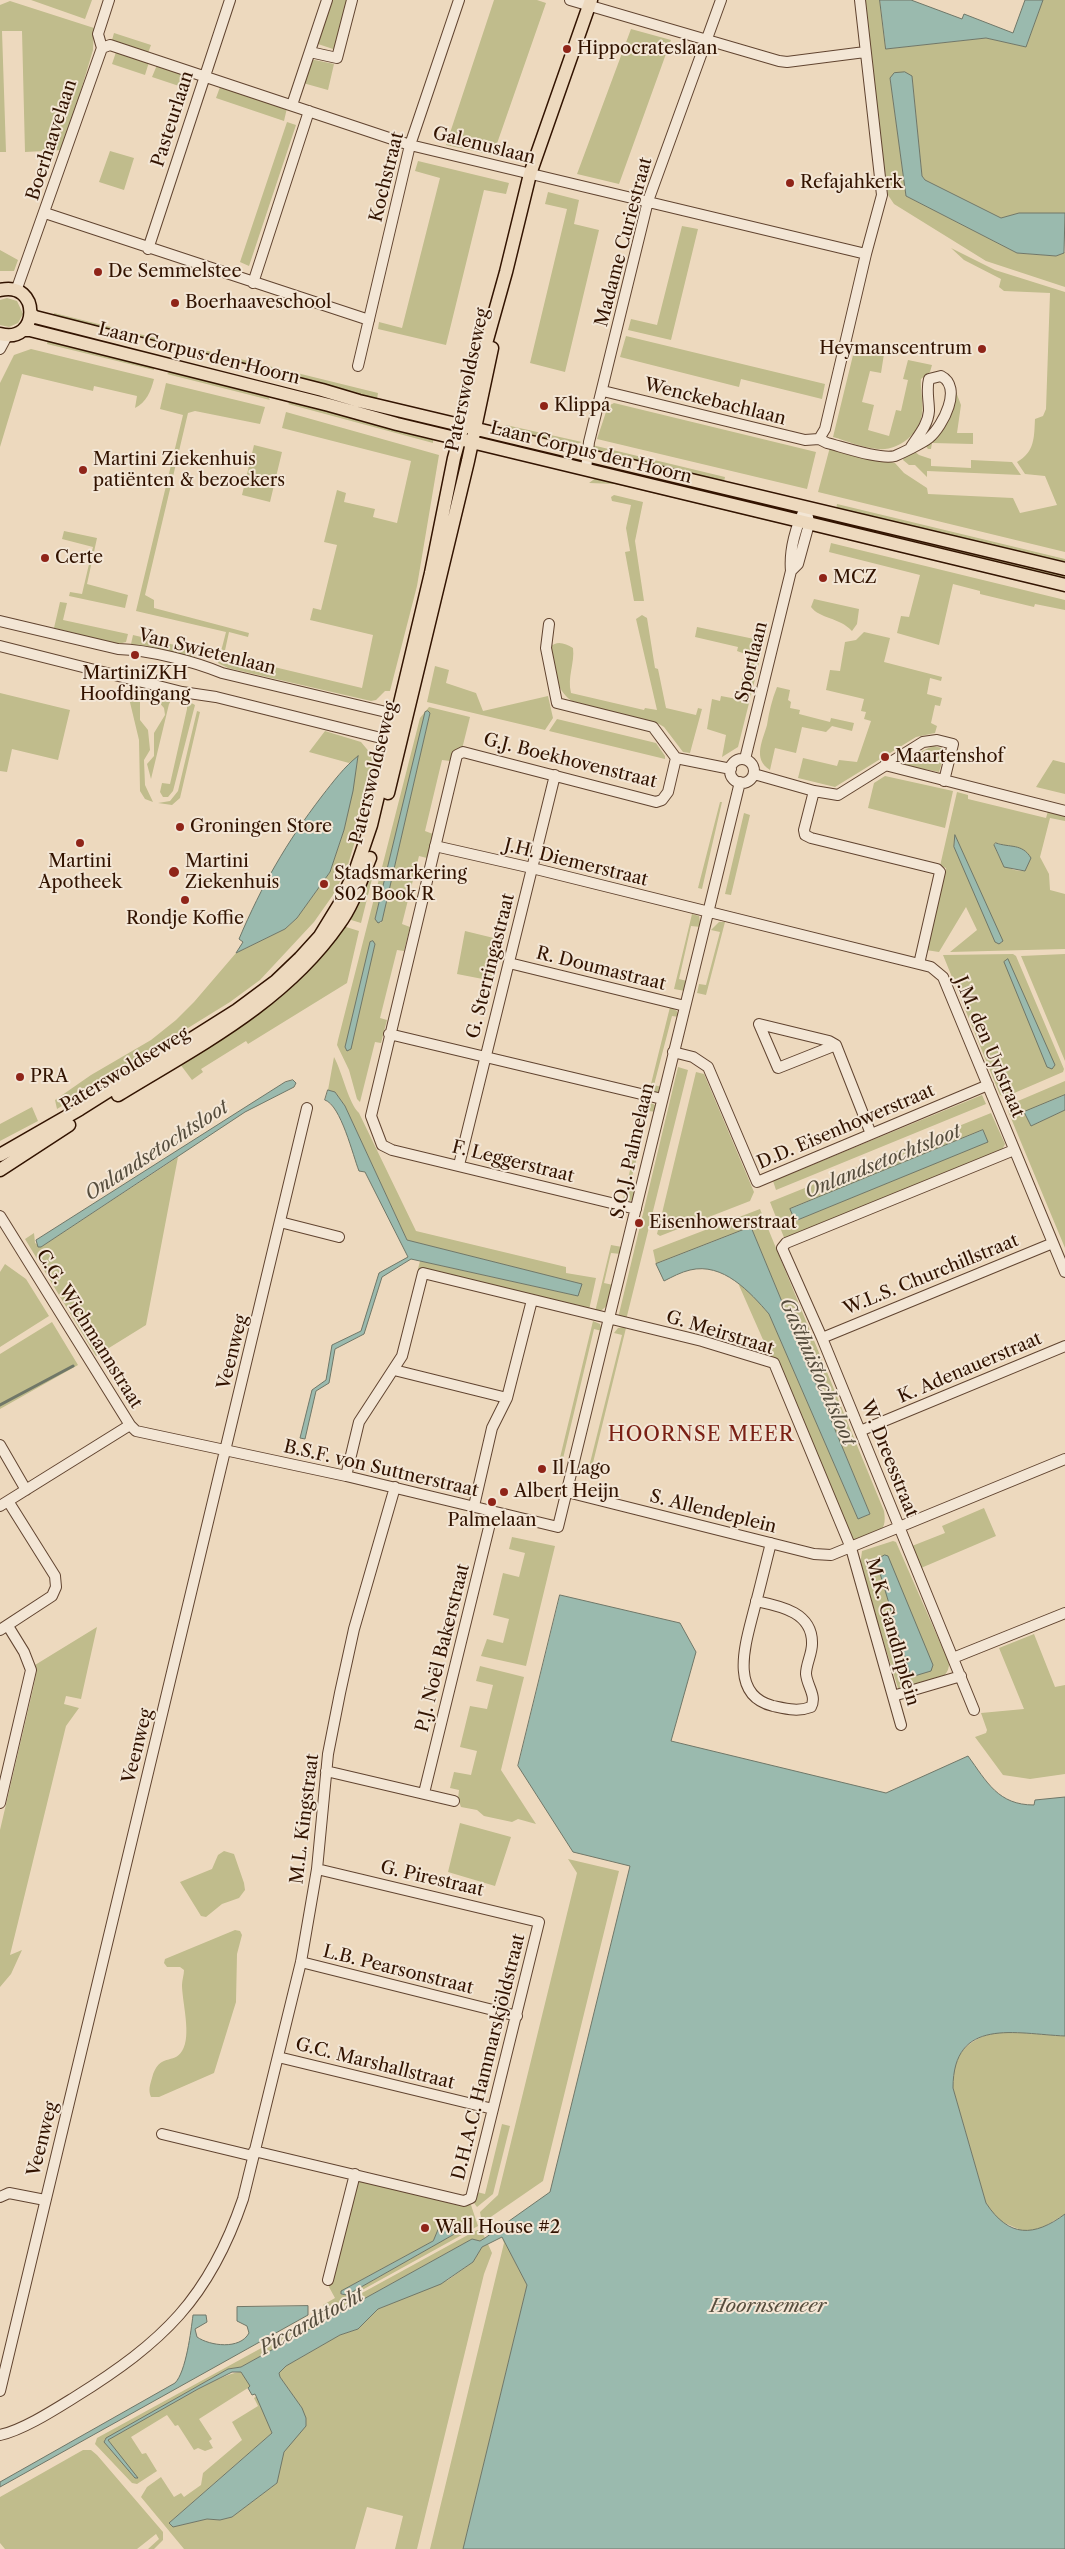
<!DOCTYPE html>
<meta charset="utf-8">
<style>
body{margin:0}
canvas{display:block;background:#edd9be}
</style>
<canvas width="1065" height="2549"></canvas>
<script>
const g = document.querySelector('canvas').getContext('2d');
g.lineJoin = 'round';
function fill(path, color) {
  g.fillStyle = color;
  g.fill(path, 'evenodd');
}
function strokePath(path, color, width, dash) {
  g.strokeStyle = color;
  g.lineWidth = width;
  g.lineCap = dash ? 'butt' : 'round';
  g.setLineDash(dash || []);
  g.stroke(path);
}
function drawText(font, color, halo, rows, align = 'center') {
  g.font = font + ' "Libre Caslon Text",serif';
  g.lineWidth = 4;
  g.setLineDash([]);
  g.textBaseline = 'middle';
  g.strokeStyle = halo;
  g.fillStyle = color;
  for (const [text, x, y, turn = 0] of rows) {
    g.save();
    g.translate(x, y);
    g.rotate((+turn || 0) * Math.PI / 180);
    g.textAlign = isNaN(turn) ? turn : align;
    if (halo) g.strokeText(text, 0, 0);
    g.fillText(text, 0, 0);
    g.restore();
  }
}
fill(new Path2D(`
 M31 0H92L85 19Z
 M333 0H350L336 50 318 44Z
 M494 0H537L546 3 493 155 446 145Z
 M864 0H880L886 49 986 38 1026 47 1043 0H1065V213H1019L1001 218 925 180 922 176 912 76 890 78 906 196 1017 253 1056 256 1065 252V287L986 261 894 204 888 195Z
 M10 1 94 28 93 50 63 150 25 152 22 31H2L6 152H0V5Z
 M631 29 671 40 619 184 577 174Z
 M114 33 151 45 148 53 112 40Z
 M116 52 149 62 145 75 112 64Z
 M310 59 334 64 328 90 303 83Z
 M157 65 188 76 185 88 152 77Z
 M220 87 287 108 284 121 216 98Z
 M287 122 296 125 249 266 240 262Z
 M110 151 134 158 124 190 99 182Z
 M418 161 509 183 506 194 484 190 446 345 378 329 379 322 402 328 440 178 415 171Z
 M548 192 579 200 574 224 599 230 565 372 530 363 567 209 545 204Z
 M682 226 698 229 671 340 628 330 631 319 657 325Z
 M951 248 995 270 1065 292V552L818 492 830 447 895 463 904 473 927 488 928 494 1013 498 1020 513 1057 505 1045 476 1025 474 1017 462C1035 452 1034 437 1035 419L1043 416 1046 409 1050 293 1004 291 999 287 1001 279 964 260Z
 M0 250 18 260 14 271H0Z
 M7 298 17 301 23 314 18 323 9 327 0 325V300Z
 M54 313 378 393 377 399H359L53 318Z
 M626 336 825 384 822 399 741 379 739 387 620 357Z
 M48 338 154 366V370L47 344Z
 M855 347 884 354 881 373 870 371 862 402 874 405 868 430 889 436 896 410 901 411 908 380 903 379 908 360 932 365 930 372 921 379C920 391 924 403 922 414 919 434 899 451 878 449 863 448 847 441 833 437Z
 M31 349 154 379C151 391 146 403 135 408L137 396 94 386 93 391 22 374 0 447V383L14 355Z
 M172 370 267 395 270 400 167 374Z
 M166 383 265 407 260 424 195 411 188 413 145 595 154 600V608L249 633 248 637 229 632 224 655 362 688 373 635 310 620 313 608 321 610 337 545 324 542 337 490 346 493 344 502 375 509 373 517 397 523 411 461 282 428 286 412 439 455 417 586 390 691H385L376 700 371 701 228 668 218 663 226 632 136 611 183 415 160 409Z
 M953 384 961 405 957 433H973V444L932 443 931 449H928L925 445 932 438Z
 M292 401 325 407 359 421 433 440V443L288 404Z
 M614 403 816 452 807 489 597 439 608 406Z
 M506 425 582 442 573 445 505 429Z
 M254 445 282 452 270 502 242 495Z
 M592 445 725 477 724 482 591 450Z
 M914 451 919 455 931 459V466L971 468V460L1012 462 1021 475 927 471V477L915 465H909L903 460 905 455Z
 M597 462 782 506 781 512 596 466Z
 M597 477 778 521 777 523 615 484 589 483Z
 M614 495 643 502 635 541 644 601H634L625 552 630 551 626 528 631 505 612 501 611 497Z
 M837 504 1065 559V564L836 509Z
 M834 518 1065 574V580L833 524Z
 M64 531 97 538 87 584 128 595 125 608 69 596 70 592 82 594 93 547 62 539Z
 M831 543 1065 600V610L1035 604 1034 607 980 594V591L953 584 939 645 897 633 901 616 909 617 920 575 829 552Z
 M814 599 859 609 857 624 852 631C839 617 820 619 811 607Z
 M60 602 67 603 63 620 128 634 126 642 118 644 54 628Z
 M642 615 647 618 655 668 658 669 666 708 696 715 698 708 702 709 690 753 683 752 664 727 659 724 572 701C554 689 554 667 550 647 557 640 565 643 573 648 575 663 567 677 571 693L644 710 645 708 657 710 636 619Z
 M697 627 759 640 757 650 762 651 738 747 722 757 726 735 707 729 712 699 720 701 721 696 737 699 748 655 737 651 738 647 695 637Z
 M864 632 890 638 884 662 942 677 941 681 930 678 927 694 942 698 940 706 935 705 931 723 937 726 935 733 916 737 835 787 798 778 803 758 837 766 839 760 857 762 871 721 864 719 866 712 861 711 864 699 826 690 830 670 840 671 845 642 856 640Z
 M133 635 196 650 194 659 131 644Z
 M435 666 449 670 446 683 476 693 483 711 548 696 553 718 545 730 427 702Z
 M777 687 790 690 788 700 791 702 790 708 800 710 799 714 830 722 831 718 854 723 852 731 832 726 826 732 802 727 796 753 775 748 770 770C752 759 763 740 767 725 769 712 772 699 777 687Z
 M130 692H134L140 702V720L148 730 150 750 144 760 145 785 153 802 145 799 140 791 139 740 128 694Z
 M0 693 70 710 58 760 12 749 7 772 0 771Z
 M169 696 179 699H172L169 704 151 779 147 764 154 756V733L165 715 164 708 157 700Z
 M184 699 195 705 173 791 168 797H163L160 792 162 783 170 784 187 709V702Z
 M429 707 470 717 462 749 459 748 452 753 450 761 442 760 425 831 433 834 427 858 419 856 402 924 410 927 404 951 397 950 380 1018 387 1020 381 1043 375 1042 360 1102 357 1099 349 1070 337 1045 338 1040 420 718ZM427 711 430 713 381 923 375 919ZM371 941 375 944 349 1051Z
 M197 711 200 712 180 798 172 805 158 803 170 801 178 791Z
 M557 719 656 743 665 756V759L549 731Z
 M325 731 361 742 371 754 372 759 371 776 366 804 347 868 333 895 314 922 260 980 230 1002 57 1109 55 1100 91 1075 151 1040 176 1020 194 1002 236 953 285 929 297 918 330 872 344 830 358 757 349 763 309 752Z
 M933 746 942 748 945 753 939 772 904 765 907 758Z
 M1053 760 1065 763V794L1036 787Z
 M885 776 953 791 945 828 868 808 874 783Z
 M957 792 968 795V799L1046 818 1048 811 1065 815V821L1050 818 1040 857 1049 874 1050 890 1065 894V949L950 952 977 930 966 907 939 952 926 950 946 868 940 866ZM955 835 1002 941V943L954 847ZM996 843 1001 844 1025 871C1006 871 1001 863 994 845Z
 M720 802H722L702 889 698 888Z
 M744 813 750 815 731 895 725 894Z
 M373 875 361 923 348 919Z
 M692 914 699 916 701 927 691 926 679 979 687 981 685 991 674 989Z
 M719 922H725L706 995 697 993 699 984 706 985 720 932 711 930Z
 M343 926 359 931 347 983 248 1044 246 1041 201 1069 203 1072 192 1080 180 1064C223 1037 269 1012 305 975 319 960 331 943 343 926Z
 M465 931 502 940 493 981 457 974Z
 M1013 954 1016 956 1064 1069 1063 1072 1005 1097 1000 1095 943 955Z
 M1065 954V1061L1021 956Z
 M670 1007 677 1011 679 1017 672 1016 654 1085 662 1087 658 1093 649 1092Z
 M334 1057C343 1074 348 1102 359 1113L416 1231 566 1267V1273L596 1278 589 1310 418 1269 420 1261 578 1296 581 1284 407 1240 345 1106 335 1092 328 1090Z
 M678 1067 688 1070 626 1320 618 1318Z
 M696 1072 704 1074 754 1192 750 1201 660 1236 657 1234Z
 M1065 1081V1095L1025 1112 1031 1126 1065 1110V1248L1008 1111 1011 1104Z
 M982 1095 986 1104 776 1190 773 1181Z
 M647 1101 655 1105 656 1112 649 1111 630 1184 638 1186 633 1200 622 1203Z
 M32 1107 38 1121 0 1141V1124Z
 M991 1113 1005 1144 1002 1150 785 1240 770 1202ZM983 1130 987 1142 795 1221 790 1209Z
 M178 1157 146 1325 96 1356 25 1239 34 1233 35 1243 41 1247Z
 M760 1209 884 1511C888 1535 875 1533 856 1542L850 1537 738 1283 751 1293 769 1314 858 1519 870 1514 751 1227 656 1264 653 1250Z
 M611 1245 622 1247 621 1254 611 1253 604 1283 613 1285C610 1297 610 1308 597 1312H595Z
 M5 1264 26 1279 49 1316 0 1347V1272Z
 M593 1321 600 1324 602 1331 594 1329 560 1471 557 1470Z
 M52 1322 78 1365 0 1409V1354Z
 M623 1327 626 1328 590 1475H587L622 1335 614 1333 618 1328Z
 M984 1508 996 1536 921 1568 912 1546 945 1533 942 1526Z
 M512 1537 555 1546 526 1666 481 1656 487 1639 503 1643 509 1619 493 1615 503 1573 519 1577 525 1553 509 1549Z
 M893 1541 896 1542 949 1663C950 1683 920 1685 904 1689L898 1688 860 1566 862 1551Z
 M97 1627 81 1699 66 1696 64 1704 79 1708 66 1726 10 1955 22 1950 11 1974 0 1987V1830L33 1689 37 1669 35 1665Z
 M1034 1634 1055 1687 1065 1685V1774L1030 1779 1003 1775 975 1737 986 1733 987 1730 981 1713 1024 1709 999 1648Z
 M480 1666 524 1677 501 1770 536 1824 518 1819 512 1822 484 1816 477 1810 461 1807 458 1799 459 1790 450 1788 454 1772 471 1775 477 1751 460 1747 470 1706 487 1709 493 1685 476 1681Z
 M460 1823 511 1837 495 1886 448 1872Z
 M224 1851 234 1854 244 1883 245 1890 239 1898 222 1904 206 1917 201 1916 180 1882 212 1869 218 1855Z
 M568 1859 619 1871 543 2181 482 2223 480 2212 498 2195 577 1873Z
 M235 1930 240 1931 242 1935 237 1954 236 2002 214 2073 159 2097H151C148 2090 150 2085 152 2078 159 2052 174 2065 182 2051 192 2036 182 2002 182 1985 182 1980 184 1975 184 1970L180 1967H167L164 1963 165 1959Z
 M998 2031 1065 2036V2214L1037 2231H1023L1000 2221 993 2213 986 2203 953 2088C953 2052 966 2041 998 2031Z
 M502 2124 510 2126 493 2194 477 2207 474 2203 477 2192 485 2194Z
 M356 2178 471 2205 478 2226 326 2310 323 2305 335 2298 329 2287ZM438 2232H458L347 2295H341V2291L433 2241Z
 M477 2230H481L485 2238 480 2241 472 2239 241 2367 228 2369 104 2440 135 2478 108 2440C131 2428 224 2370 241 2372L251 2386 199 2419 212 2439 209 2441 213 2448 205 2451 198 2448 194 2450 178 2425 175 2426 167 2415 131 2437 142 2454 146 2453 157 2471 137 2484 132 2483 95 2444 97 2438Z
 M502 2237 527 2285 463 2549H430L504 2243Z
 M488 2244 492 2253 484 2274 417 2549H395L403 2516 367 2507 355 2549H184L141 2497 147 2487 161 2477 174 2497 181 2493 184 2497 201 2485 203 2473 242 2440 232 2422 258 2406 254 2398 257 2396 272 2433 169 2523 173 2527 207 2519 220 2520 232 2517 277 2483 281 2460 302 2408 280 2377 279 2373 286 2366 340 2335 358 2329 378 2309 448 2280 473 2262 482 2247Z
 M83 2450H91L97 2455 163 2532V2540L154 2549H148L159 2539 156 2534 137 2549H5L0 2543V2497Z`), '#c0bc8c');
const water = new Path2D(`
 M880 0H911L962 19 964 14 1013 33 1025 0H1043L1026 47 986 38 886 49Z
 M905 72 912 76 922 176 925 180 1001 218 1019 213H1065L1064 253 1056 256 1017 253 906 196 890 78 894 73Z
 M428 711 430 713 382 921 378 923 375 919 425 712Z
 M358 756 353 791 344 830 330 872 297 918 285 929 236 953 243 942 239 939C262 885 286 843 322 796 333 782 344 767 358 756Z
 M955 835 1003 941 999 944 995 942 954 847Z
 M996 843C1010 848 1022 843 1031 858L1025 871 1004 867 994 845Z
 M373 941 375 944 351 1049 347 1051 345 1047 370 942Z
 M1008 959 1055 1065 1052 1069 1047 1067 1004 962Z
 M293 1080 296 1083 294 1087 245 1112 41 1247H38L36 1240 285 1082Z
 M328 1090 335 1092 345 1106 407 1240 582 1284 578 1296 411 1259 382 1277 364 1334 335 1349 329 1383 316 1391 305 1439 300 1438 312 1390 326 1380 332 1345 361 1331 379 1273 408 1257 365 1172 359 1171C353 1156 341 1105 325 1100Z
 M1065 1095V1110L1031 1126 1024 1112Z
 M983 1130 988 1142 795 1221 790 1209Z
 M751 1227 870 1514 858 1519 769 1314C750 1292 723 1262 690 1270 681 1272 672 1277 664 1281L656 1264Z
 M885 1555 888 1556 933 1665 931 1671 911 1677 876 1560Z
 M560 1595 680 1623 696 1652 671 1741 886 1793 968 1756C987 1782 998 1805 1034 1805L1035 1800 1065 1797V2036C1016 2034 953 2016 953 2088L986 2203C1009 2238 1034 2237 1065 2214V2549H463L527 2285 502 2237 482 2247 473 2262 441 2284 378 2309 358 2329 340 2335 286 2366 279 2373 280 2377 302 2408 306 2418V2426L284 2452 277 2483 232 2517 220 2520 207 2519 173 2527 169 2523 272 2433 256 2396 255 2394 252 2395 248 2388 250 2386 241 2372H232L198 2389 108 2440 138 2478H135L104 2442 106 2438 228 2369 241 2367 472 2239 480 2241 485 2238 550 2192 630 1866 573 1852 518 1766Z
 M442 2221 458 2228V2232L347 2295 341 2294V2291L433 2241Z
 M308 2306V2315L0 2487V2482L175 2383C186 2372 191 2331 193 2315H206L207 2322 195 2329 197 2337C210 2346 240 2350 249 2333L247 2326 237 2321V2307Z`);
fill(water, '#9abaae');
strokePath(water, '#707768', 1);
strokePath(new Path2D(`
 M0 1405 73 1366`), '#707768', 3);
const minor = new Path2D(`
 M570 0 779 61 787 62 865 52
 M102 48 110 45 410 145 866 254
 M310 52 337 58 352 0
 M292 105 327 0
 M45 213 369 320
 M148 249 230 0
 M253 283 309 111
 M16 291 102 48 98 34 109 0
 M0 349 7 336
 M358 366 410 145 459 0
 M603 391 805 440 819 439
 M819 439 825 429 866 254 882 195 860 0
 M819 439 827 443C843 447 880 460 895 456 902 453 923 443 929 438 943 426 963 387 941 376L929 379C926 390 929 400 929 411 928 425 918 436 911 447
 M586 469 589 442 648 201 721 0
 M791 571 798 564 809 524 808 517
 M0 621 118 649C149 650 193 661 222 673L403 716
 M549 624 546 648 557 703 653 727 676 758 731 769
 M0 646 182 692 216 697 397 742
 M745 759 791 571C789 550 796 525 806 507
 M730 771a12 12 0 1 1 24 0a12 12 0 1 1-24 0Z
 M885 765 1065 811
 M754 774 814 791 838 795 923 742 937 740 953 744 944 781
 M814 791 804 830 805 835 811 838 937 869 940 872 919 964
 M435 846 532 868 919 964 931 967 943 977 1065 1272
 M509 963 685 1006
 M389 1034 662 1099
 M836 1045 778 1068 759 1024 829 1041 836 1045 871 1134
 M673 1052 693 1057 708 1067 757 1182 988 1085
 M459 1165 555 775
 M636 1209 392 1150 382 1145 371 1116 457 755 463 752 656 802 662 800 668 792 676 758
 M0 1216 130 1425 136 1431 346 1476 558 1527 740 782
 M280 1222 339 1237
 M822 1338 1053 1243
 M394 1370 507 1398
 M860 1431 1065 1346
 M0 1445 26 1490
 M346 1476 359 1422 402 1356 423 1273 702 1341 774 1363 851 1548 901 1725
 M567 1492 814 1554 831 1555 1065 1459
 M0 1506 130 1425
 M474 1506 492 1428 507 1398 532 1300
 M756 1601C780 1606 813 1612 812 1644 812 1654 806 1664 806 1674 807 1686 817 1696 811 1707 798 1712 787 1709 773 1706 728 1695 746 1642 754 1610 760 1588 765 1566 771 1543
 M0 1630 52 1596 56 1587 55 1576 8 1501
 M953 1658 1065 1613
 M893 1696 961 1676
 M974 1710 822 1338 782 1248 786 1243 1014 1150
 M326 1771 454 1801
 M424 1793 493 1511
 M0 1803 31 1670 24 1652 8 1626
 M301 1962 517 2016
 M278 2057 493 2109
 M162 2134 253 2156
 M254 2151 464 2201 471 2198 539 1922 317 1869
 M0 2197 9 2193 45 2200
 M328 2280 355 2174
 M0 2391 307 1108
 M0 2435C23 2430 54 2410 75 2397 163 2342 209 2299 243 2199L301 1962 317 1869 328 1754 340 1693 354 1629 395 1487`);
const major = new Path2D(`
 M0 290C41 280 40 345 0 334
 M31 314 35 317 322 390 359 401 1065 569
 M23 330H30L329 405 397 424 1065 585
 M388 793 468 461 492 348
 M118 1095C198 1046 284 1003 339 924 353 905 361 880 370 858
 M0 1155 80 1109 237 1010 276 981 300 958 320 936 339 905 356 869 371 825 431 573 454 458 506 272 530 174 591 0
 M0 1170 69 1125`);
strokePath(minor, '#614430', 12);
strokePath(major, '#321300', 15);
strokePath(minor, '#f3e6d5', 10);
strokePath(major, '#edd9be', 12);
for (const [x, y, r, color] of [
 [567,49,5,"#8f2418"],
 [790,183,5,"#8f2418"],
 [98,272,5,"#8f2418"],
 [175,303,5,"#8f2418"],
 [982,349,5,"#8f2418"],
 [544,406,5,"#8f2418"],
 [83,470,5,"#8f2418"],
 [45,558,5,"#8f2418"],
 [823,578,5,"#8f2418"],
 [135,655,5,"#8f2418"],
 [885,757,5,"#8f2418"],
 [180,827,5,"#8f2418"],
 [80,843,5,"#8f2418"],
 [174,872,6,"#8f2418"],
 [324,884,5,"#8f2418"],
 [185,900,5,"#8f2418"],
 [20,1077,5,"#8f2418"],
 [639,1223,5,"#8f2418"],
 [542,1469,5,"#8f2418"],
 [504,1492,5,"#8f2418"],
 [492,1502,5,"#8f2418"],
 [425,2228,5,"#8f2418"]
]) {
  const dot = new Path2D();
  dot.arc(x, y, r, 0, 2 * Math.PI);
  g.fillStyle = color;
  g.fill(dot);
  strokePath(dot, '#f3e6d5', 2);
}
drawText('18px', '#321300', '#f3e6d5', [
 ["Hippocrateslaan",577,49],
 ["Refajahkerk",800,183],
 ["De Semmelstee",108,272],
 ["Boerhaaveschool",185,303],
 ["Heymanscentrum",972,349,"right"],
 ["Klippa",554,406],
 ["Martini Ziekenhuis",93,460],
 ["patiënten & bezoekers",93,481],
 ["Certe",55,558],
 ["MCZ",833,578],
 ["MartiniZKH",135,674,"center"],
 ["Hoofdingang",135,695,"center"],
 ["Maartenshof",895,757],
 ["Groningen Store",190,827],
 ["Martini",80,862,"center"],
 ["Apotheek",80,883,"center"],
 ["Martini",185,862],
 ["Ziekenhuis",185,883],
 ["Stadsmarkering",334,874],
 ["S02 Book R",334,895],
 ["Rondje Koffie",185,919,"center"],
 ["PRA",30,1077],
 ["Eisenhowerstraat",649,1223],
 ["Il Lago",552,1469],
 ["Albert Heijn",514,1492],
 ["Palmelaan",492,1521,"center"],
 ["Wall House #2",435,2228]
], 'left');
drawText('18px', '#321300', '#f3e6d5', [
 ["Pasteurlaan",173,119,-72],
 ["Boerhaavelaan",52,140,-72],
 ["Galenuslaan",484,146,14],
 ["Kochstraat",387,177,-76],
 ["Madame Curiestraat",624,242,-75],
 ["Laan Corpus den Hoorn",199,354,14],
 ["Paterswoldseweg",468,380,-78],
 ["Wenckebachlaan",715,402,14],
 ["Laan Corpus den Hoorn",591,453,14],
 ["Van Swietenlaan",207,652,14],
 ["Sportlaan",752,662,-76],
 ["G.J. Boekhovenstraat",570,761,14],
 ["Paterswoldseweg",374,773,-76],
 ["J.H. Diemerstraat",576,863,14],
 ["G. Sterringastraat",491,966,-76],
 ["R. Doumastraat",601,969,14],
 ["J.M. den Uylstraat",989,1047,67],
 ["Paterswoldseweg",125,1070,-31],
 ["D.D. Eisenhowerstraat",846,1127,-23],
 ["S.O.J. Palmelaan",633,1151,-77],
 ["F. Leggerstraat",513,1162,14],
 ["W.L.S. Churchillstraat",931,1275,-22],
 ["C.G. Wichmannstraat",89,1329,58],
 ["G. Meirstraat",720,1333,17],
 ["Veenweg",233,1352,-76],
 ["K. Adenauerstraat",970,1368,-23],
 ["W. Dreesstraat",889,1459,68],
 ["B.S.F. von Suttnerstraat",381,1469,13],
 ["S. Allendeplein",713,1512,14],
 ["M.K. Gandhiplein",892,1632,74],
 ["P.J. Noël Bakerstraat",443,1648,-76],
 ["Veenweg",138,1746,-76],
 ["M.L. Kingstraat",305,1819,-83],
 ["G. Pirestraat",432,1879,13],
 ["L.B. Pearsonstraat",398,1970,14],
 ["D.H.A.C. Hammarskjöldstraat",489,2057,-76],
 ["G.C. Marshallstraat",375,2064,14],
 ["Veenweg",43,2139,-76]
]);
drawText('italic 19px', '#564d3d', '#f3e6d5', [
 ["Onlandsetochtsloot",157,1151,-33],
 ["Onlandsetochtsloot",883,1162,-22],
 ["Gasthuistochtsloot",817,1372,66],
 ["Hoornsemeer",768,2307],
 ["Piccardttocht",312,2322,-29]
]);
g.letterSpacing = '1px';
drawText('20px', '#7a1f14', '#f3e6d5', [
 ["HOORNSE MEER",701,1435]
]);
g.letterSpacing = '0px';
</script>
